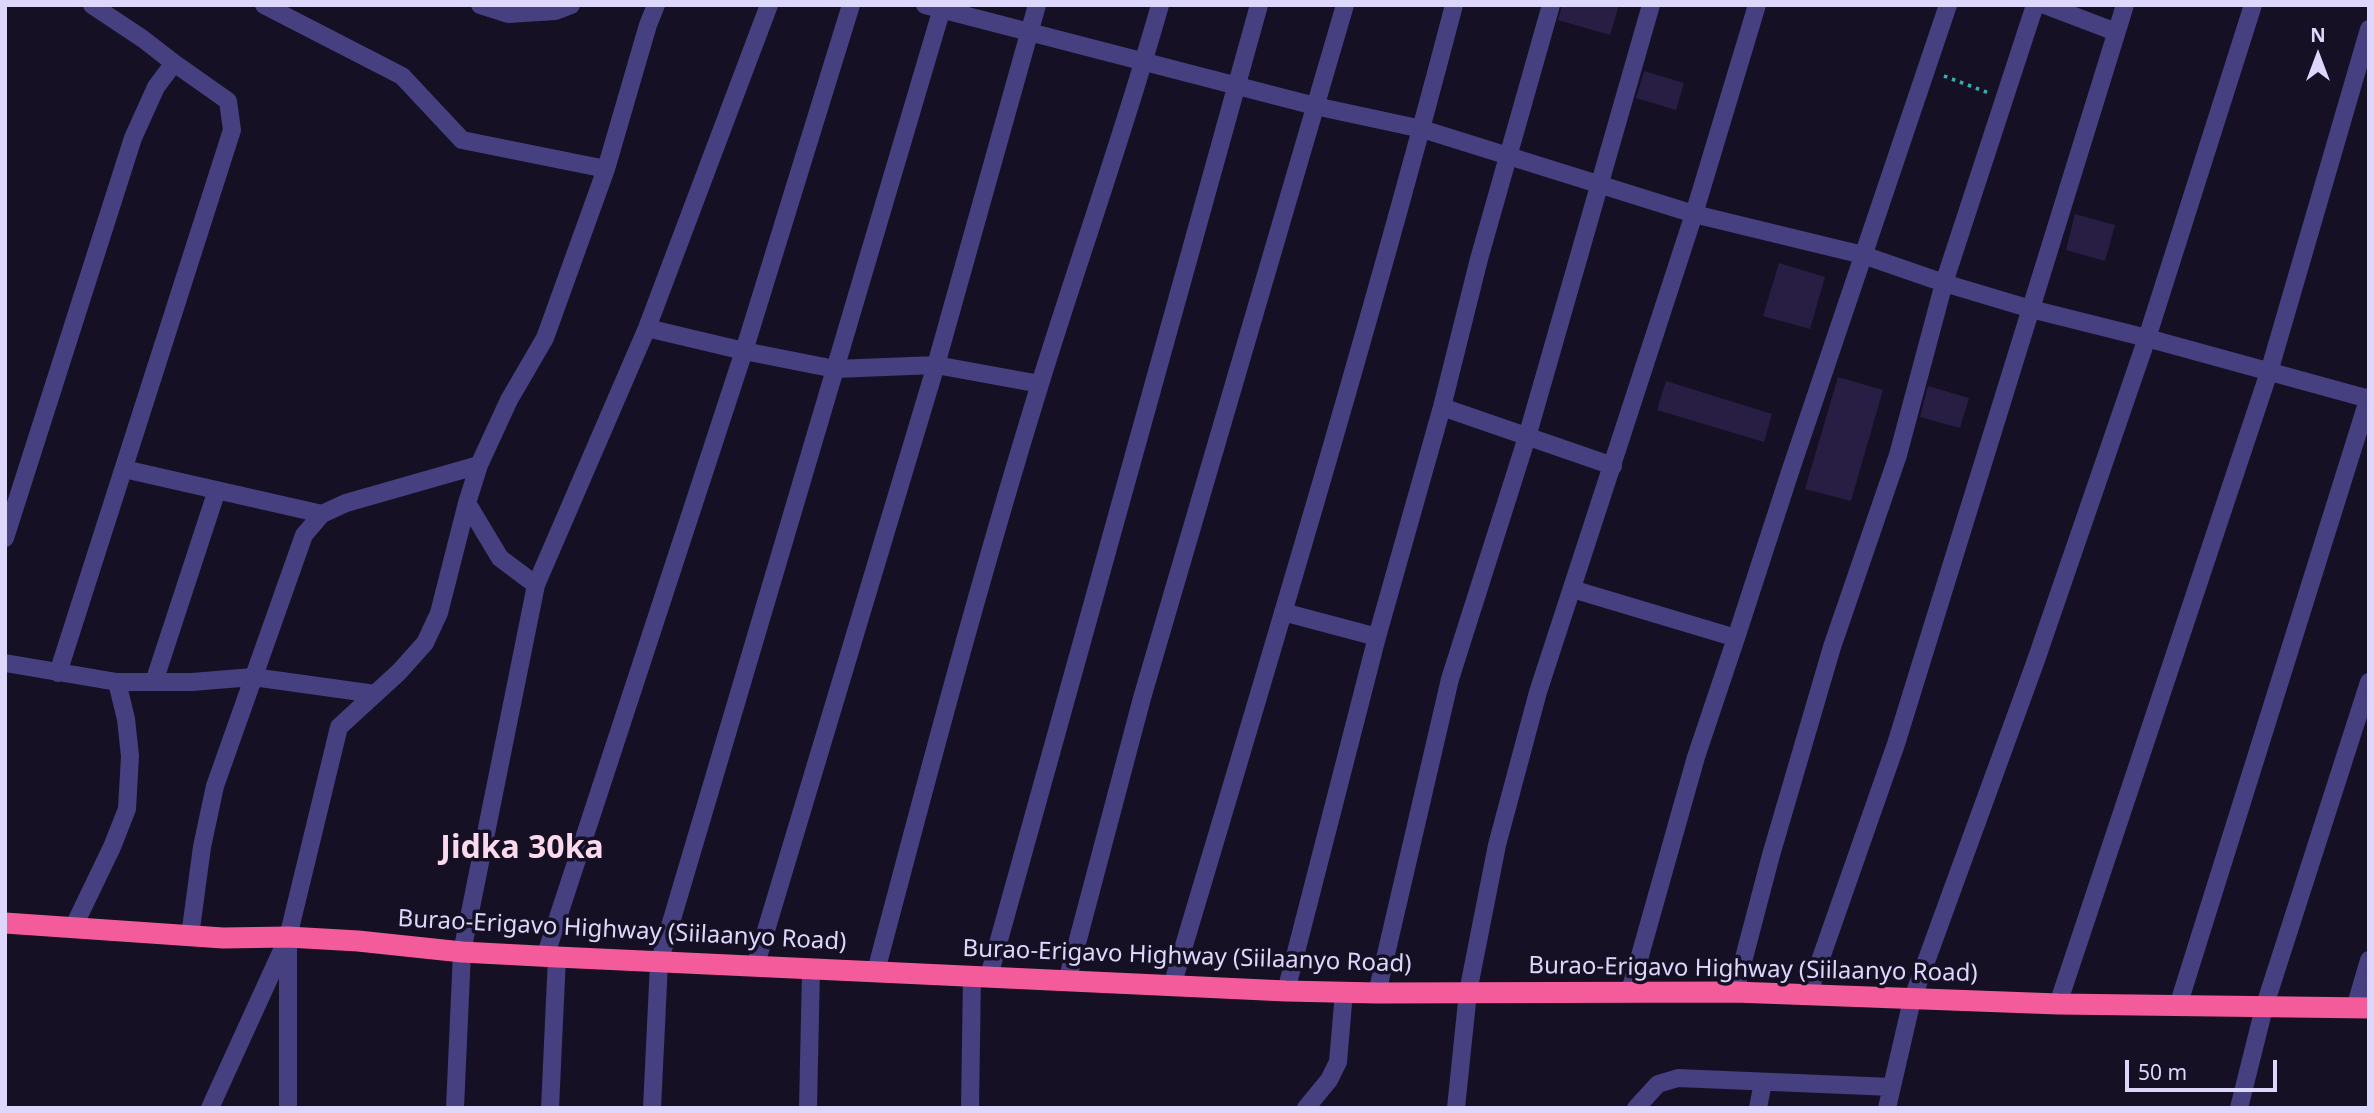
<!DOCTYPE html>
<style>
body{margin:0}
#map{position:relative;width:2374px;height:1113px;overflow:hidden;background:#151024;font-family:"Noto Sans",sans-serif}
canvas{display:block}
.frame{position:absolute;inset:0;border:7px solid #ddd7fc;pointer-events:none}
.north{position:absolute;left:2283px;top:21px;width:70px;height:70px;-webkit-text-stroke:5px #151024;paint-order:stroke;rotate:0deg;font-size:19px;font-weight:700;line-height:28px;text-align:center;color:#ddd7fc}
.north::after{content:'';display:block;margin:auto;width:24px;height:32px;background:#ddd7fc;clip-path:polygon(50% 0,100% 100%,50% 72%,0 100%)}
.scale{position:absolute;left:2125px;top:1060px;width:152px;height:32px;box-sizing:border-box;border:4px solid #ddd7fc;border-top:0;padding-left:9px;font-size:21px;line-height:24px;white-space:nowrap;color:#ddd7fc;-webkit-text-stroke:5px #151024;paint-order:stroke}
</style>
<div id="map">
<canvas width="2374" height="1113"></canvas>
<div class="frame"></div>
<div class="north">N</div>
<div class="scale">50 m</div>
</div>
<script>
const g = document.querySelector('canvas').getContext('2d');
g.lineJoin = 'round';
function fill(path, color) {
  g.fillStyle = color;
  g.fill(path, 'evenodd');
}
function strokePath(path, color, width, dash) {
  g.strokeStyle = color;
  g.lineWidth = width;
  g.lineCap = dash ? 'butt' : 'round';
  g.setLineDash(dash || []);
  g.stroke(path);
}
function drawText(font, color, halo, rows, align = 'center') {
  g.font = font + ' "Noto Sans",sans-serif';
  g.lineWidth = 7;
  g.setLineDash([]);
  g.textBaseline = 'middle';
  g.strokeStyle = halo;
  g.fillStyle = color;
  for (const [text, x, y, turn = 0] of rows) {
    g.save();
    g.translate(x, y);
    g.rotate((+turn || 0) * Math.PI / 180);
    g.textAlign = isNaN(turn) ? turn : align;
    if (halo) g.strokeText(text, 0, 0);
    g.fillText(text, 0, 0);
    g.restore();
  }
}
fill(new Path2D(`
 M1562 5H1619L1610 35 1558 20Z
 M1644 71 1684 83 1676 110 1636 98Z
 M2075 214 2115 225 2105 261 2066 250Z
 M1779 263 1825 277 1810 329 1763 316Z
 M1838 377 1883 390 1851 501 1805 489Z
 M1666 381 1772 414 1764 442 1657 410Z
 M1928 386 1969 398 1960 428 1920 417Z`), '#281e44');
strokePath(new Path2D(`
 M1944 76 1989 93`), '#38aeaf', 3.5, [3.5, 5]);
strokePath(new Path2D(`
 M264 5 402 76 462 140 606 169
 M480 5 508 14 555 11 571 5
 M925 5 1315 106 1422 129 1694 214 1863 255 1944 283 2031 309 2147 338 2369 399
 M2045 5 2116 32
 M647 328 744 351 835 369 936 365 1040 384
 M1442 407 1613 466
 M124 469 322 514
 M467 503 500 558 536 585
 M5 538 133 138 156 87 174 63 143 39 92 5
 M1572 589 1736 638 1790 472 1948 5
 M1283 612 1377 637
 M5 663 117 682H192L253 677 375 694
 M58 673 232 130 228 101 174 63
 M154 682 217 490
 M73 928 112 847 127 809 130 756 126 719 117 682
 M190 936 202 847 215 786 304 535 322 514 346 503 479 465
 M545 957 744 351 851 5
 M755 967 936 365 1037 5
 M876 971C928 774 980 578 1040 384 1079 258 1124 133 1160 5
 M989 976 1259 5
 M1067 981 1142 698 1345 5
 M1172 986C1269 660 1368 334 1454 5
 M1286 991 1377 637 1442 407 1479 259 1551 5
 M1630 991 1696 757 1736 638
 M1735 992 1771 855 1832 647 1898 455 1944 283 2035 5
 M1377 993 1450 679 1527 437 1651 5
 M1808 995 1896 744 2125 5
 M2058 1004 2269 372 2369 29
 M2178 1006 2369 397
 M2355 1008 2369 960
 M210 1108 288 937 339 727 399 672 425 643 439 613 467 503 479 465 509 400 545 338 606 169 648 25 656 5
 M288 1108V944
 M455 1108 462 952 536 585 647 328 769 5
 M550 1108 557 957
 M652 1108 659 963 943 5
 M808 1108 811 970
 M970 1108 972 975
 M1306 1108 1329 1080 1338 1062 1344 992
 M1456 1108 1468 992 1497 845 1538 692 1694 214 1757 5
 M1636 1108 1658 1084 1678 1078 1892 1087
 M1758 1108 1763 1082
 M1887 1108 1912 1000 2035 663 2147 338 2253 5
 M2239 1108 2264 1008 2369 682`), '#463f80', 18);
strokePath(new Path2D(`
 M5 923 223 938 288 937 358 941 462 952 557 957 1286 991 1377 993 1735 992 2058 1004 2369 1008`), '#f35b9a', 21);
drawText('24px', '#ddd7fc', '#151024', [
 ["Burao-Erigavo Highway (Siilaanyo Road)",622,931,3],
 ["Burao-Erigavo Highway (Siilaanyo Road)",1187,957,2],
 ["Burao-Erigavo Highway (Siilaanyo Road)",1753,970,1]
]);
drawText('bold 32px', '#fcd9ed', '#151024', [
 ["Jidka 30ka",522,849]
]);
</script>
